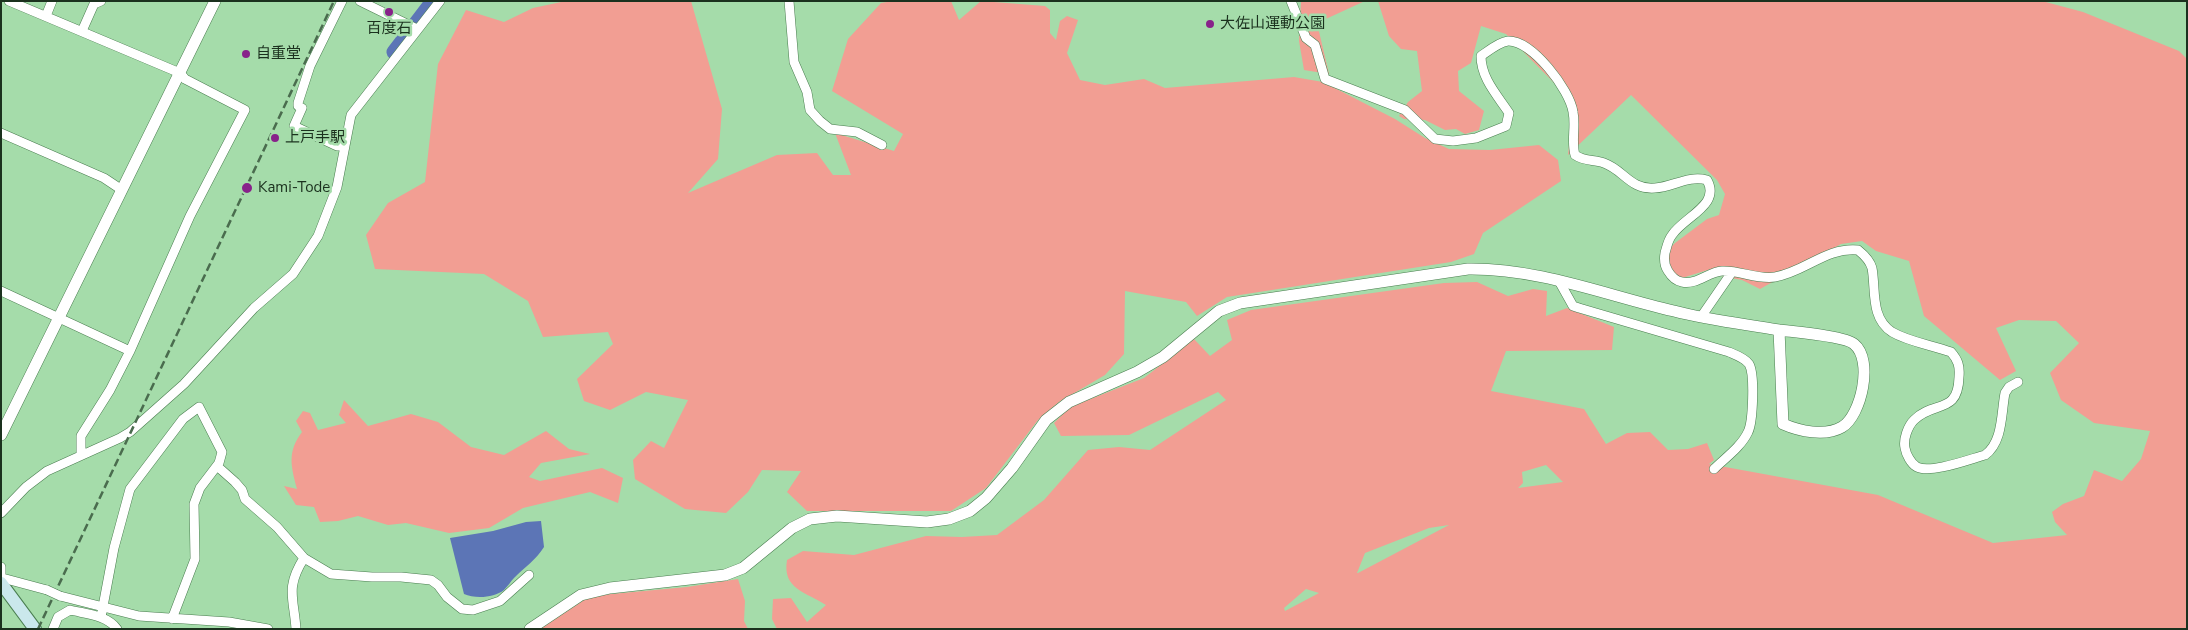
<!DOCTYPE html>
<meta charset="utf-8">
<style>
body{margin:0}
#map{position:relative;width:2188px;height:630px;overflow:hidden;background:#a5dcaa;font-family:"Nunito Sans",sans-serif}
canvas{display:block}
.frame{position:absolute;inset:0;border:2px solid #1b311e;pointer-events:none}
</style>
<div id="map">
<canvas width="2188" height="630"></canvas>
<div class="frame"></div>
</div>
<script>
const g = document.querySelector('canvas').getContext('2d');
g.lineJoin = 'round';
function fill(path, color) {
  g.fillStyle = color;
  g.fill(path, 'evenodd');
}
function strokePath(path, color, width, dash) {
  g.strokeStyle = color;
  g.lineWidth = width;
  g.lineCap = dash ? 'butt' : 'round';
  g.setLineDash(dash || []);
  g.stroke(path);
}
function drawText(font, color, halo, rows, align = 'center') {
  g.font = font + ' "Nunito Sans","Noto Sans JP",sans-serif';
  g.lineWidth = 5;
  g.setLineDash([]);
  g.textBaseline = 'middle';
  g.strokeStyle = halo;
  g.fillStyle = color;
  for (const [text, x, y, turn = 0] of rows) {
    g.save();
    g.translate(x, y);
    g.rotate((+turn || 0) * Math.PI / 180);
    g.textAlign = isNaN(turn) ? turn : align;
    if (halo) g.strokeText(text, 0, 0);
    g.fillText(text, 0, 0);
    g.restore();
  }
}
fill(new Path2D(`
 M566 1H691L722 109 718 159 688 193 777 155 817 153 833 175H851L835 133 894 151 903 134 832 91 848 39 881 3 893 1H951L959 20 981 1 1045 6 1050 10V33L1056 40 1060 21 1067 16 1078 20 1067 53 1080 80 1105 85 1144 79 1165 88 1294 77 1323 82 1395 119 1425 138 1449 149 1490 150 1539 145 1558 160 1561 181 1483 233 1474 254 1451 262 1227 297 1197 316 1186 302 1125 291 1124 354 1105 375 1059 402 1038 420 986 488 951 511H807L787 492 801 471 762 470 748 492 726 513 685 509 635 479 633 460 651 441 664 448 688 400 646 392 610 410 584 401 577 379 613 344 608 332 543 337 528 301 484 274 375 269 366 235 388 203 425 182 438 64 466 10 504 22 533 8Z
 M1301 1H1365L1317 23 1329 74 1304 70 1299 41Z
 M1378 1H2042L2083 12 2179 51 2187 59V629H777L772 619 773 599 791 598 807 622 826 605C806 592 782 589 787 560L803 551 854 555 926 536 962 537 997 535 1044 500 1088 450 1119 447 1150 450 1226 400 1218 392 1129 435 1061 436 1054 423 1070 407 1144 378 1194 339 1210 356 1232 340 1227 320 1251 310 1444 283 1477 282 1508 296 1533 289 1547 291 1546 316 1567 308 1614 327 1612 350 1506 351 1491 391 1584 409 1606 444 1627 433 1650 432 1668 450 1688 449 1707 443 1714 460 1709 464 1878 495 1993 543 2067 535 2055 522 2052 512 2063 504 2084 496 2094 470 2122 481 2141 459 2150 431 2094 423 2061 400 2050 373 2079 343 2056 321 2019 320 1996 328 2016 371 2000 380 1924 316 1909 261 1876 251 1862 241 1841 244 1760 289 1742 280 1721 276 1711 269 1682 278 1665 275 1662 264 1669 249 1675 243 1707 219 1719 215 1725 194 1717 180 1631 95 1568 155 1572 116 1563 92 1506 34 1481 26 1471 63 1458 71 1459 91 1484 111 1479 130 1465 134 1456 129 1445 130 1425 120 1404 119 1399 116 1408 102 1422 91 1417 51 1401 49 1389 36ZM1546 465 1563 482 1518 488 1523 483 1522 472ZM1449 525 1358 573H1357L1365 553 1429 528ZM1306 589 1319 593 1285 611 1284 608Z
 M344 400 368 426 411 414 438 422 471 447 504 455 546 431 569 449 590 454 541 463 529 477 540 481 602 468 623 478 618 503 590 492 523 508 489 528 449 533 406 523 388 525 358 516 338 521 320 522 314 507 296 505 284 486 297 489C291 466 287 452 302 432L296 421 303 411 310 413 318 430 346 423 339 415Z
 M738 579 745 601 744 621 748 629H540L584 600 601 595 687 587Z`), '#f29e93');
fill(new Path2D(`
 M541 521 544 547C536 560 525 567 514 578 511 581 508 586 504 590 494 598 475 599 464 594L450 538 493 531 526 522Z`), '#5c75b6');
strokePath(new Path2D(`
 M394 52 433 1`), '#5c75b6', 15);
const minor = new Path2D(`
 M9 1 180 73 185 79 245 110 190 216 130 351 110 390 81 436V454
 M342 1 310 66 298 103V106L302 108 294 126 337 146H345
 M360 1 417 29
 M789 1 794 62 807 92 810 110 820 121 830 129 857 132 882 145
 M1291 1 1306 38 1315 45 1325 79 1405 110 1435 139 1453 141 1476 138 1506 126 1509 113C1497 95 1481 78 1481 56 1488 51 1499 42 1508 41 1532 40 1570 90 1573 112 1576 126 1571 141 1575 155 1585 162 1594 159 1604 163 1624 170 1630 190 1655 188 1673 187 1688 175 1707 180 1721 205 1685 216 1672 235 1668 240 1667 246 1665 253 1664 259 1664 265 1668 271 1671 276 1676 281 1682 282 1697 285 1708 272 1722 271 1740 270 1757 280 1775 277 1805 272 1826 247 1858 250 1863 254 1870 261 1872 268 1876 289 1870 318 1892 332 1909 342 1932 345 1951 352 1958 360 1960 366 1959 377 1958 415 1934 400 1914 420 1908 426 1903 439 1905 448 1906 454 1911 464 1917 467 1931 474 1970 459 1985 455 2003 442 2001 414 2005 393L2009 387 2018 382
 M46 16 52 1
 M82 31 94 4 101 1
 M1 133 104 178 122 190
 M1559 281 1573 306 1579 308 1729 352C1736 355 1745 358 1749 364 1755 374 1753 422 1748 432 1741 447 1725 458 1714 469
 M1 291 130 351
 M1701 317 1732 272
 M217 466 235 482 242 490 245 499 277 527 304 558 331 574 372 577H401L431 580 438 585 447 597 462 609 473 610 500 601 529 575
 M1 513 26 487 47 471 120 438 130 432 184 384 254 308 293 274 318 236 337 187 351 115 440 1
 M1 567V575
 M1 580 6 579 47 590
 M60 596 139 616 229 622 268 629
 M101 617 114 548 130 489 183 419 199 407 222 452 219 463 200 488 194 504 195 559 172 619
 M53 629 58 617 70 610C86 614 107 615 117 629
 M296 629C294 598 285 588 304 558`);
const tertiary = new Path2D(`
 M1779 330C1794 332 1845 336 1854 344 1874 360 1861 416 1842 427 1825 437 1799 431 1783 424Z
 M1 435 215 1
 M530 629 581 595 610 588 725 575 743 568 792 528 810 519 837 516 927 522 949 519 970 511 986 498 1012 468 1046 420 1069 402 1137 372 1163 357 1219 311 1240 303 1468 269C1539 268 1605 295 1674 311 1708 320 1744 324 1779 330`);
const secondary = new Path2D(`
 M1 583 35 629`);
strokePath(minor, '#497d4f', 10);
strokePath(tertiary, '#497d4f', 12);
strokePath(secondary, '#497d4f', 14);
strokePath(minor, '#fff', 9);
strokePath(tertiary, '#fff', 11);
strokePath(secondary, '#cae8ec', 12);
strokePath(new Path2D(`
 M38 629 334 1`), '#4a6c4e', 2.5, [8, 4]);
const minorBridge = new Path2D(`
 M47 590 60 596`);
strokePath(minorBridge, '#497d4f', 10, []);
strokePath(minorBridge, '#fff', 9);
for (const [x, y, r, color] of [
 [389,12,5,"#88228a"],
 [1210,24,5,"#88228a"],
 [246,54,5,"#88228a"],
 [275,138,5,"#88228a"],
 [247,188,6,"#88228a"]
]) {
  const dot = new Path2D();
  dot.arc(x, y, r, 0, 2 * Math.PI);
  g.fillStyle = color;
  g.fill(dot);
  strokePath(dot, '#a5dcaa', 2);
}
drawText('15px', '#1b311e', '#a5dcaa', [
 ["大佐山運動公園",1220,24],
 ["百度石",389,29,"center"],
 ["自重堂",256,54],
 ["上戸手駅",285,138],
 ["Kami-Tode",258,188]
], 'left');
</script>
